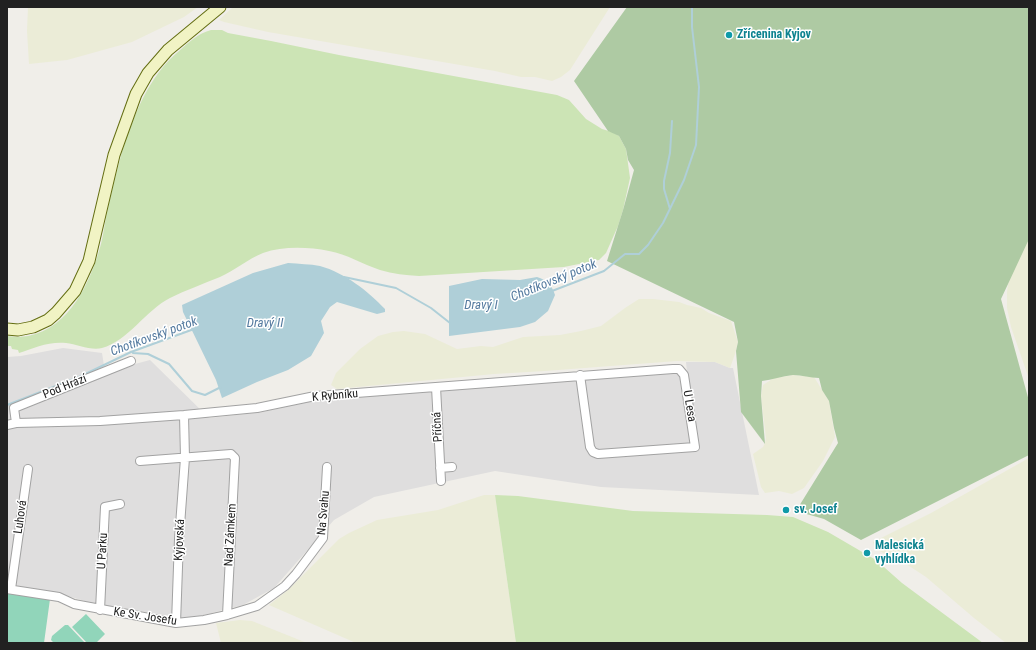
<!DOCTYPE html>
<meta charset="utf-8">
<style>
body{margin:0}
#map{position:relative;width:1036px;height:650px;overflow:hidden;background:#f0eee9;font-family:"Roboto Condensed",sans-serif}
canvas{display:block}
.frame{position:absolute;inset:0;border:8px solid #212121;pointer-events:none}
</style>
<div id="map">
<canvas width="1036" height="650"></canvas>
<div class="frame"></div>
</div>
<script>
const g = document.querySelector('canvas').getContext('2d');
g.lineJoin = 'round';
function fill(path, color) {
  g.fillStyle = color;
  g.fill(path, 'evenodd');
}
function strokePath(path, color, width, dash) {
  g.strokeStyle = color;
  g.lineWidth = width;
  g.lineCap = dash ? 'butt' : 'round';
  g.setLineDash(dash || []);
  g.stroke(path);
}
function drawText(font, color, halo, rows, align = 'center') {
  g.font = font + ' "Roboto Condensed",sans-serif';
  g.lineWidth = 3;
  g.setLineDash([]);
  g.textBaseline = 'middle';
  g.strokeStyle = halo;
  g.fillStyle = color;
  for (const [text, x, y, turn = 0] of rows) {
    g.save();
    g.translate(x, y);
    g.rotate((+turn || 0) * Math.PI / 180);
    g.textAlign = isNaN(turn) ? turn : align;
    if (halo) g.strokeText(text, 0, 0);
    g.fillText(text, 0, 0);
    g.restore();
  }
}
fill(new Path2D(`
 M63 348 102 353 105 372 150 360 209 418 263 412 315 400 687 372 686 362H715L730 368H733L759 495 601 487 495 471 374 497 334 520 274 588 243 605 188 619 91 603 58 593 7 586V357L21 356Z`), '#dfdede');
fill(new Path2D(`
 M28 7H198L184 17 132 42 67 60 29 64 27 31Z
 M233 7H610L570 70 561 77 552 81 535 77H521L495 71 268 32 224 22 219 20Z
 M1029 231V379L1011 327 1007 308V292L1009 276Z
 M639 299H653L679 302 687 305 701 308 709 313 731 321 738 342 735 354 730 368 715 362 677 361 545 371 494 374 337 389 331 385 336 373 360 349 378 336 393 332 404 331 425 334 457 349 481 346 493 347 523 337 560 335 581 331 601 326 625 308Z
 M793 375 814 377 829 401 835 437 823 461 804 488 792 494 779 491 765 493 761 487 753 454 763 447 765 443 766 438 761 396 763 385 774 378Z
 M1029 458V643H1006L974 618 926 577 900 560 875 549 873 542 931 513Z
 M484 495H495L516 643H356L269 605 288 590 339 539 349 533 377 520 438 510Z
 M240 620 252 621 307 643H221L216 623Z`), '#ebecd7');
fill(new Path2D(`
 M211 30H222L228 33 271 41 339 55 557 95 569 100 586 119 602 129 612 132 619 136 626 149 630 178 623 210 618 226 606 253 599 260 564 267 419 276C406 275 393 274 380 270 362 264 347 254 329 251 308 247 283 246 263 253 248 259 235 270 220 277 203 284 186 290 170 298 146 310 128 341 102 348 91 351 77 344 66 343 50 341 33 348 19 353L18 350 12 349 11 346H7V336C14 337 22 337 28 336 70 328 91 281 101 244 104 232 105 220 108 208 112 189 117 170 122 152 134 115 148 77 179 51 189 42 199 33 211 30Z
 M495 495 518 496 633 511 767 515 793 517 828 532 876 560 902 583 983 643H516Z`), '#cce4b5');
fill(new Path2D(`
 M627 7H1029V239L1001 299 1029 401V455L861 540 824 519 796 511 838 443 834 428 829 401 822 390 819 378C810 378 802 375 793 375 782 376 772 380 762 381L761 396 765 444 741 412 736 351 738 342 734 322 607 261 623 210 634 170 628 160 626 149 619 136 608 131 574 81Z`), '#aecaa3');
fill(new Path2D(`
 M7 593 50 599 44 643H7Z
 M86 614 105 634 96 643H87L72 627Z
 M65 625H68L85 643H54L51 640 52 636Z`), '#91d5ba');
fill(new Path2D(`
 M288 263C299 264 310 264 320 266 345 273 368 291 385 309V312L377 314 337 302 330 307 321 321 324 333 311 356 288 370 257 382 222 398 216 380 183 312 182 305 253 273Z
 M537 277C547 280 552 285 555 295L548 311 535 322 520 327 449 336V286L482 279 520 280Z`), '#afcfd8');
strokePath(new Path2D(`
 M670 209 664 189V181L670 153 672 121
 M342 278 344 277 396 288 431 308 450 323
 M552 291 604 271 625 254H639L648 245 663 223 684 180 696 145 699 87 692 27V7
 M133 353 148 354 169 364 192 391 205 395 221 387
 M7 405 79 377 131 352 194 329`), '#afcfd8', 2);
const street = new Path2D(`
 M436 387 441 481
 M16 423 14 408 131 361
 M7 425 16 423 100 421 184 415 257 408 315 396 330 395 673 369H679L684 375 695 447 598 454 593 452 590 447 580 375
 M140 461 231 454 235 458 227 615
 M440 468 452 467
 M7 589 59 597 74 604 176 623 204 620 227 615 257 606 285 586 296 574 323 538 327 467
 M11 589 28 469
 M100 610 105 507 120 504
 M176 623 179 539 185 458 184 415`);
const secondary = new Path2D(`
 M7 329 18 330 33 327 48 320 56 313 75 291 89 261 114 155 136 94 148 73 168 50 220 7`);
strokePath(street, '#a2a2a2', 10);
strokePath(secondary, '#646e12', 13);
strokePath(street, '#fff', 8);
strokePath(secondary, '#f1f3c4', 11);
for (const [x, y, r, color] of [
 [729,35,4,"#0f9aa8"],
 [786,510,4,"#0f9aa8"],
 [867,553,4,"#0f9aa8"]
]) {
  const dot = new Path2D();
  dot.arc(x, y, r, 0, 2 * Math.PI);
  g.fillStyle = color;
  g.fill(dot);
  strokePath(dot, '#fff', 1.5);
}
drawText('bold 12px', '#0d838f', '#fff', [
 ["Zřícenina Kyjov",737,35],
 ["sv. Josef",794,510],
 ["Malesická",875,546],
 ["vyhlídka",875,560]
], 'left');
drawText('12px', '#212121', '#fff', [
 ["Pod Hrází",65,387,-22],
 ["K Rybníku",335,396,-5],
 ["U Lesa",689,406,81],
 ["Příčná",438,427,-93],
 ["Na Svahu",324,513,-85],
 ["Luhová",21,517,-82],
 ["Nad Zámkem",231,535,-87],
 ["Kyjovská",180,540,-87],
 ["U Parku",103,551,-87],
 ["Ke Sv. Josefu",145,617,9]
]);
drawText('italic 13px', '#547a9f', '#fff', [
 ["Chotíkovský potok",554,281,-22],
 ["Dravý I",481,306],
 ["Dravý II",265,324],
 ["Chotíkovský potok",154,337,-20]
]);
</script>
